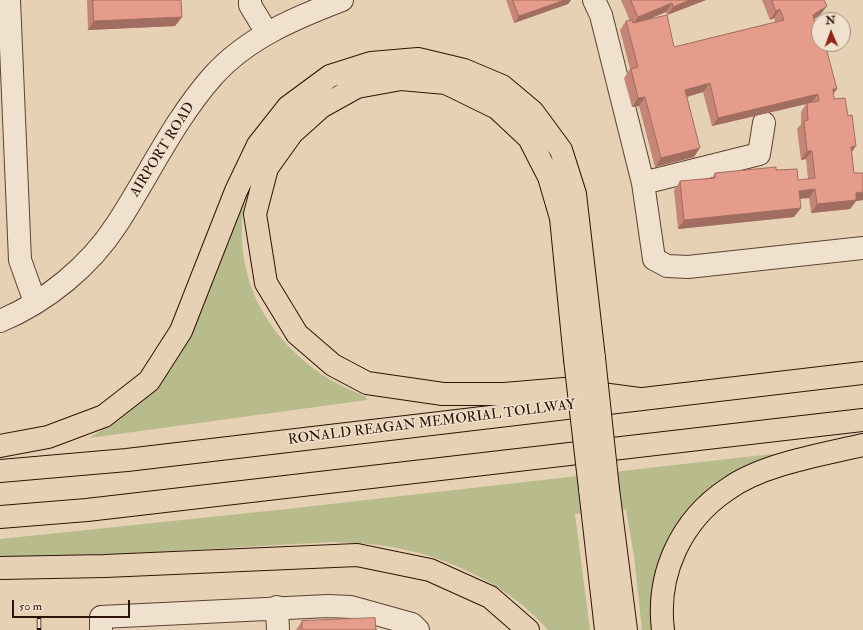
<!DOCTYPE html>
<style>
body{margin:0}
#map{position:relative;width:863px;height:630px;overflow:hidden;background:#e7d1b4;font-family:"IM FELL Double Pica",serif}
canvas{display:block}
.north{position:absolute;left:811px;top:12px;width:40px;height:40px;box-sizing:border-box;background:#efe1ce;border:1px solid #a18f7e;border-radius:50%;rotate:358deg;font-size:11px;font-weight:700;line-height:16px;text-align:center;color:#2d1307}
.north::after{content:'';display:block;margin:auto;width:14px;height:18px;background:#8f2418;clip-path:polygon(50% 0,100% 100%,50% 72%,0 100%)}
.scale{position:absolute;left:12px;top:600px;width:118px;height:18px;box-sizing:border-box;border:2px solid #2d1307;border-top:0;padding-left:5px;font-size:12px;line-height:14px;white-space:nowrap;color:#2d1307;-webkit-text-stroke:3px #efe1ce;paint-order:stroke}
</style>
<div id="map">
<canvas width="863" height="630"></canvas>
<div class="north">N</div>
<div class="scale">50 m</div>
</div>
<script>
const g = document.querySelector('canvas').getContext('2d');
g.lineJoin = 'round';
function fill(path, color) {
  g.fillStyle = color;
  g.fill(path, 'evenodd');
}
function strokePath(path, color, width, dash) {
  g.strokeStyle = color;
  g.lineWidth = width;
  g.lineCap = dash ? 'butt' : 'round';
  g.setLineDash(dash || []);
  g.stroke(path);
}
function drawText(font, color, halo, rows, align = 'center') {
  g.font = font + ' "IM FELL Double Pica",serif';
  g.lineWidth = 3;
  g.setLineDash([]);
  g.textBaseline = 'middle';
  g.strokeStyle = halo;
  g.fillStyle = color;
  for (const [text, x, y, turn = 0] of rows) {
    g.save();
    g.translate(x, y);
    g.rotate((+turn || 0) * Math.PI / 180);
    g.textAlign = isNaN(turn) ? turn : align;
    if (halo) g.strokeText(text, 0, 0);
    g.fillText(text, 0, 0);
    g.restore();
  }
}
fill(new Path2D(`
 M241 203 244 204C233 273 263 333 320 373 334 383 351 390 366 397L367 400 89 438C123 417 156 394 177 360 204 316 223 252 241 203Z
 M772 454V457C757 465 742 474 726 482 719 485 711 488 705 493 664 526 647 579 651 630H642L634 556 626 509 575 514 590 630H548C512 588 455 560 402 549 379 544 355 543 332 542L119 554 0 557V539L287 509Z`), '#b8bb8b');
const minor = new Path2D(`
 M9 0 20 260 35 302
 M250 0V5L267 33
 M594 0 601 15 643 183 654 259 667 266 688 267 863 248
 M643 183 759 154 764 123
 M0 321C46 302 90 266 117 224 149 175 174 120 213 76 247 38 295 18 342 0
 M277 607 278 630
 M101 630V617L328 606 351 607 412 624 418 630`);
const highway = new Path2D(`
 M575 359 561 218 549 177 529 138 497 108 446 83 401 79 357 87 321 107 292 133 267 168 255 214 266 283 297 334 333 365 367 383 443 394H504L564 389 639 399
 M0 446 48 437 104 416 149 381 181 331 236 191 258 145 288 107 330 76 371 63 418 59 464 70 502 86 533 112 561 150 575 194 594 358
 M0 471 127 460 863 373
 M590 489 606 630
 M608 489 626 630
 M0 517 87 510 863 420
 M0 568 105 566 357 555 430 570 490 597 528 630
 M663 630C656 574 681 520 728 489 763 464 821 455 863 445`);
strokePath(minor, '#5c4232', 24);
strokePath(highway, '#2d1307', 24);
strokePath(minor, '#efe1ce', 22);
strokePath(highway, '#e7d1b4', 22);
const rail = new Path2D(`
 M39 619V630`);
strokePath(rail, '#2d1307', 4.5);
strokePath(rail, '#efe1ce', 3, [9]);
const highwayBridge = new Path2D(`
 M594 358 608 489
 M575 359 590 489`);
strokePath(highwayBridge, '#2d1307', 24, []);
strokePath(highwayBridge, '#e7d1b4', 22);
fill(new Path2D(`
 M87 0H181L182 17 175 26 88 30Z
 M506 0H571L568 4 514 23Z
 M621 0H706L667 15 666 12 644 21 674 47 775 22 774 18 770 20 762 0H824L827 6 820 15 814 19 837 89 833 94 834 99 848 116 856 146 852 152 854 173H863V200L856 201 850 209 811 213 809 198 800 199 794 217 678 229 674 190 680 181 712 178 715 173 776 170 798 180 808 179 806 159 801 160 797 129 801 124V112L806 104 712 126 703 92 687 97 694 157 655 167 639 106 632 107 624 78 630 69 620 30 626 21H630Z
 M302 621 376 630H296Z`), '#c68677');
fill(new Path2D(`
 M565 0H571L568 4 514 23 519 16Z
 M690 0H706L667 15 673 7Z
 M672 3 666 12 632 26 638 17Z
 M827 6 820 15 807 24 813 15Z
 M780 9 774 18 770 20 776 11Z
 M182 17 175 26 88 30 94 21Z
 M710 83 703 92 679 99 685 90Z
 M833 89H837L830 98Z
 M818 94 811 103H807L806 104 712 126 718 118Z
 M645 97 639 106 632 107 638 98Z
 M856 146 849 155 851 147Z
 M700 148 694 157 655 167 661 158Z
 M807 151H812L806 159 801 160Z
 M815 189 809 198 792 199 799 191Z
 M863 192V200L856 201 850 209 811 213 817 204 856 193Z
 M801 208 794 217 678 229 684 220Z`), '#a16d61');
const building = new Path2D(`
 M93 0H181L182 17 94 21Z
 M513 0H565L519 16Z
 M631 0H690L673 7 672 3 638 17Z
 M772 0H824L827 6 813 15 815 25 819 24V44H825L837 89H833L834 99 845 98 848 116 852 115 856 146 851 147 854 173H863V192L856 193V200L817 204 815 189 799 191 801 208 684 220 680 181 715 178V173L776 167V170L797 169 798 180 815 178 812 151H807L804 121 808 120 807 103 819 101 818 94 718 118 710 83 685 90 700 148 661 158 645 97 638 98 631 69 638 67 626 21 632 20 633 23 667 15 674 47 784 20 780 9 776 11Z
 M375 618 376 630H302V621Z`);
fill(building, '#e69c8a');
strokePath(building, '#a16d61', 1);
drawText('14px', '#2d1307', '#efe1ce', [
 ["AIRPORT ROAD",163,150,-58],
 ["RONALD REAGAN MEMORIAL TOLLWAY",432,423,-7]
]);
</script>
